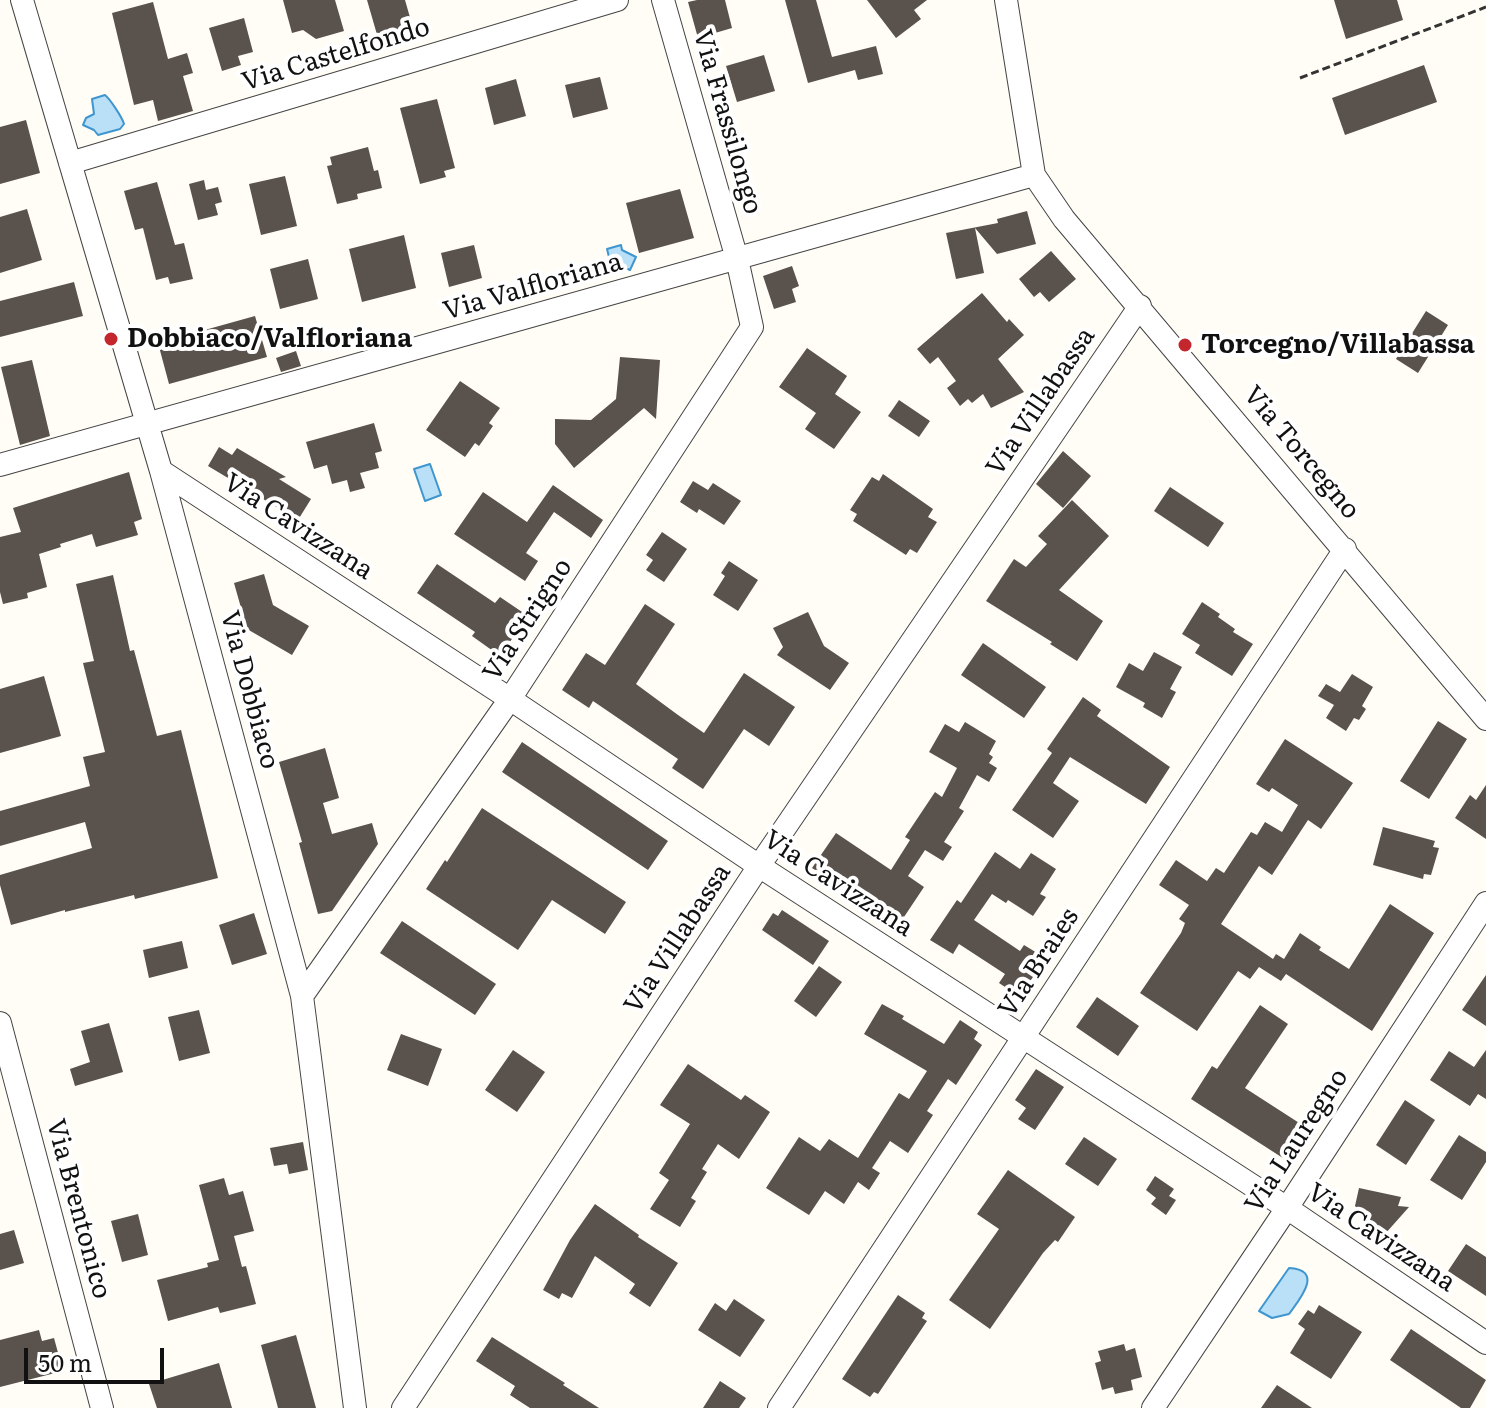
<!DOCTYPE html>
<style>
body{margin:0}
#map{position:relative;width:1486px;height:1408px;overflow:hidden;background:#fffdf5;font-family:Literata,serif}
canvas{display:block}
.scale{position:absolute;left:24px;top:1348px;width:140px;height:36px;box-sizing:border-box;border:4px solid #111;border-top:0;padding-left:10px;font-size:24px;line-height:28px;white-space:nowrap;color:#111;-webkit-text-stroke:6px #fff;paint-order:stroke}
</style>
<div id="map">
<canvas width="1486" height="1408"></canvas>
<div class="scale">50 m</div>
</div>
<script>
const g = document.querySelector('canvas').getContext('2d');
g.lineJoin = 'round';
function fill(path, color) {
  g.fillStyle = color;
  g.fill(path, 'evenodd');
}
function strokePath(path, color, width, dash) {
  g.strokeStyle = color;
  g.lineWidth = width;
  g.lineCap = dash ? 'butt' : 'round';
  g.setLineDash(dash || []);
  g.stroke(path);
}
function drawText(font, color, halo, rows, align = 'center') {
  g.font = font + ' Literata,serif';
  g.lineWidth = 8;
  g.setLineDash([]);
  g.textBaseline = 'middle';
  g.strokeStyle = halo;
  g.fillStyle = color;
  for (const [text, x, y, turn = 0] of rows) {
    g.save();
    g.translate(x, y);
    g.rotate((+turn || 0) * Math.PI / 180);
    g.textAlign = isNaN(turn) ? turn : align;
    if (halo) g.strokeText(text, 0, 0);
    g.fillText(text, 0, 0);
    g.restore();
  }
}
const water = new Path2D(`
 M105 95C110 99 122 117 124 124L120 129 98 135 94 130 83 125 86 118 94 114 92 99Z
 M621 245 622 250 636 257 630 270 610 261 607 249Z
 M430 464 441 495 425 501 414 469Z
 M1289 1268C1325 1270 1299 1300 1289 1314L1272 1318 1259 1311Z`);
fill(water, '#b9e0f7');
strokePath(water, '#3f96cf', 2);
fill(new Path2D(`
 M283 0H335L344 31 316 39 303 30 292 33Z
 M367 0H405L413 28 378 38Z
 M697 0H725L732 28 698 38 688 2Z
 M785 0H816L832 57 876 46 883 74 858 80 855 70 808 83Z
 M867 0H927L914 10 921 19 896 38Z
 M1334 0H1397L1403 20 1346 39Z
 M153 2 168 59 187 53 193 73 183 76 193 111 158 121 153 100 134 105 112 13Z
 M244 18 253 52 238 56 241 65 222 71 209 28Z
 M764 55 775 91 737 102 726 66Z
 M1424 65 1437 102 1345 135 1332 98Z
 M600 77 608 109 573 118 565 85Z
 M516 79 526 116 494 125 485 88Z
 M437 99 455 168 444 171 446 177 420 184 400 108Z
 M26 120 40 173 0 184V127Z
 M368 147 374 171 378 170 382 188 357 194 358 199 337 204 327 166 332 165 330 157Z
 M285 176 297 226 261 235 249 184Z
 M204 180 206 190 218 187 222 202 215 204 218 215 198 220 189 184Z
 M157 182 175 245 184 243 193 279 170 284 168 277 156 280 143 228 135 230 124 191Z
 M680 189 694 238 639 253 626 203Z
 M27 209 42 260 0 273V217Z
 M1027 211 1036 244 997 254 975 228 984 273 956 279 946 233 998 223 997 219Z
 M404 235 416 288 362 302 349 249Z
 M474 245 482 278 449 287 441 253Z
 M1051 251 1076 279 1049 302 1040 292 1034 297 1019 279Z
 M308 259 318 299 280 309 270 269Z
 M792 266 799 286 792 289 796 302 774 309 763 276Z
 M74 282 83 316 0 337V301Z
 M982 293 1007 322 1009 319 1024 335 998 359 1024 392 991 408 983 394 972 403 968 399 960 406 947 388 956 381 938 357 930 364 917 349Z
 M1426 311 1448 325 1418 373 1396 359Z
 M255 316 267 357 169 384 158 343Z
 M807 348 847 376 835 394 861 412 834 449 805 429 816 413 779 387Z
 M296 351 301 366 281 372 276 358Z
 M620 357 660 360 656 419 644 408 574 468 555 444V419L591 420 616 399Z
 M32 360 50 436 20 445 1 367Z
 M460 381 500 408 489 423 493 426 479 446 475 443 465 457 426 430Z
 M899 400 930 421 919 437 888 416Z
 M374 423 382 451 375 453 379 468 360 473 365 488 350 492 347 480 332 484 327 465 314 469 306 442Z
 M219 447 232 455 237 448 286 477 279 479 311 499 298 520 208 466Z
 M1063 451 1091 476 1063 508 1036 484Z
 M129 472 142 519 134 522 138 535 96 547 92 534 60 544 61 547 39 554 47 587 27 593 28 598 3 604 0 592V537L21 532 13 508Z
 M883 474 933 509 928 517 937 522 917 553 910 549 906 555 853 521 857 514 850 510 872 477 879 481Z
 M693 481 708 490 713 483 741 501 724 525 699 509 697 513 680 502Z
 M553 485 603 520 591 538 554 512 526 553 538 561 525 581 454 534 483 492 527 522Z
 M1170 487 1224 523 1208 547 1154 511Z
 M1072 500 1109 536 1059 590 1103 621 1077 661 1050 644 1052 642 986 601 1014 559 1026 567 1047 544 1038 536Z
 M662 532 687 549 664 582 646 570 653 560 646 555Z
 M729 561 758 580 738 611 713 595 725 576 721 573Z
 M437 564 495 603 500 597 528 616 500 656 472 636 475 632 417 593Z
 M264 574 273 605 309 626 292 655 247 629 234 583Z
 M113 575 130 651 134 650 157 736 181 730 218 878 135 899 134 895 65 912V910L11 925 0 885V875L92 848 85 822 0 846V811L90 786 83 757 105 752 83 663 94 661 76 584Z
 M1202 602 1220 614 1218 617 1235 629 1233 632 1253 644 1232 676 1195 653 1200 645 1182 634Z
 M645 604 675 624 636 684 678 715 704 733 744 673 795 707 769 746 744 729 703 789 672 768 678 759 593 701 589 708 562 690 586 653 605 665Z
 M808 612 824 646 849 663 830 690 777 655 783 647 773 628Z
 M983 643 1046 687 1024 718 961 675Z
 M1154 652 1182 667 1170 689 1176 692 1162 718 1143 707 1145 703 1116 687 1129 663 1143 671Z
 M1352 674 1373 687 1362 706 1366 709 1359 720 1354 718 1346 731 1326 718 1334 705 1318 696 1326 684 1340 692Z
 M44 676 61 736 0 753V689Z
 M1083 697 1101 710 1097 716 1170 767 1146 804 1070 757 1053 783 1079 801 1053 838 1012 810 1052 753 1047 749Z
 M1438 721 1467 739 1429 799 1400 781Z
 M965 722 996 741 989 754 993 757 989 763 997 768 989 782 977 775 959 808 964 811 944 842 952 847 943 861 925 850 908 876 924 887 900 923 812 868 836 833 891 870 910 840 905 837 935 792 942 797 957 768 929 752 945 724 959 732Z
 M1285 739 1353 783 1321 829 1308 820 1272 875 1259 866 1221 924 1273 959 1276 954 1284 959 1300 933 1321 947 1319 950 1349 969 1390 904 1434 933 1372 1031 1286 974 1281 981 1259 967 1250 979 1238 971 1197 1031 1140 993 1181 933 1185 923 1179 919 1189 905 1159 885 1176 860 1207 881 1216 868 1224 873 1251 832 1257 835 1265 822 1282 832 1298 805 1272 788 1269 792 1256 784Z
 M522 742 668 841 648 870 502 772Z
 M325 748 339 798 323 803 332 834 372 823 378 844 332 911 318 914 299 843 302 842 279 762Z
 M1486 785V839L1455 818 1470 795 1476 800Z
 M482 808 626 902 605 934 552 900 518 950 426 889 445 860 447 862Z
 M1383 827 1435 841 1433 847 1439 848 1431 875 1424 874 1423 879 1373 865Z
 M995 852 1020 869 1031 853 1056 869 1040 894 1046 897 1033 916 1008 900 1006 903 992 894 974 920 1020 951 1024 945 1042 956 1040 958 1044 960 1020 997 999 983 1005 974 959 944 953 954 930 940 957 900 961 903Z
 M782 910 829 941 813 965 762 930 773 913 778 916Z
 M254 913 267 954 232 965 219 925Z
 M402 921 496 984 475 1015 380 953Z
 M182 941 188 968 149 978 143 950Z
 M819 966 842 982 816 1017 794 1001Z
 M1486 975V1026L1462 1010Z
 M1097 997 1139 1026 1118 1056 1076 1027Z
 M882 1004 904 1016 902 1019 944 1044 960 1020 978 1032 974 1039 982 1045 956 1085 948 1079 927 1111 933 1115 908 1153 890 1141 872 1168 880 1173 869 1190 858 1182 844 1204 825 1191 809 1215 766 1188 799 1137 820 1151 829 1139 858 1158 899 1093 909 1099 927 1071 864 1034Z
 M1260 1005 1288 1024 1245 1088 1307 1128 1286 1160 1191 1099 1212 1066 1217 1069Z
 M199 1010 210 1053 179 1061 168 1017Z
 M109 1023 123 1072 75 1086 70 1069 90 1062 81 1031Z
 M401 1034 442 1049 428 1086 387 1070Z
 M513 1050 545 1072 517 1112 485 1090Z
 M1486 1050V1099L1478 1094 1470 1106 1430 1080 1449 1051 1474 1067Z
 M688 1064 741 1100 745 1095 770 1112 739 1159 718 1144 702 1169 707 1172 691 1198 696 1201 680 1227 650 1209 669 1180 659 1173 690 1124 660 1105Z
 M1036 1069 1064 1087 1035 1130 1018 1119 1026 1108 1015 1100Z
 M1405 1100 1435 1120 1406 1165 1376 1145Z
 M1459 1135 1486 1152V1162L1462 1200 1430 1180Z
 M1084 1137 1117 1159 1098 1186 1065 1164Z
 M303 1142 308 1170 289 1174 287 1164 274 1166 270 1148Z
 M1008 1170 1075 1217 1058 1242 1055 1240 1043 1253 990 1329 949 1300 999 1229 977 1214Z
 M1155 1176 1174 1189 1169 1196 1176 1200 1166 1215 1151 1204 1156 1198 1146 1190Z
 M224 1178 229 1195 243 1191 254 1231 234 1236 242 1267 246 1266 256 1304 220 1313 218 1307 168 1321 157 1280 208 1267 207 1263 219 1260 199 1185Z
 M1359 1188 1401 1197 1398 1206 1409 1207 1385 1234 1355 1206Z
 M595 1204 639 1235 638 1237 678 1263 650 1307 629 1293 635 1284 595 1256 572 1298 562 1293 559 1299 543 1290 570 1240Z
 M138 1214 148 1255 122 1262 111 1221Z
 M14 1230 24 1263 0 1270V1234Z
 M1466 1244 1486 1257V1296L1448 1271Z
 M898 1295 925 1313 922 1318 927 1321 878 1394 874 1392 870 1397 842 1379Z
 M734 1299 765 1320 740 1357 698 1330 715 1303 726 1311Z
 M1319 1305 1362 1332 1331 1379 1290 1353 1305 1329 1298 1324 1308 1310 1314 1314Z
 M1411 1329 1486 1380 1470 1408H1461L1390 1360Z
 M39 1330 42 1341 54 1338 63 1371 0 1387V1340Z
 M296 1335 316 1408H278L261 1345Z
 M492 1337 565 1383 563 1385 599 1408H530L510 1395 515 1386 476 1361Z
 M1124 1344 1126 1351 1135 1348 1142 1377 1131 1380 1133 1390 1115 1394 1113 1387 1102 1390 1095 1363 1101 1361 1098 1351Z
 M219 1363 232 1408H157L149 1384Z
 M720 1381 746 1398 739 1408H703Z
 M1277 1385 1312 1408H1261Z`), '#5a524d');
const minor = new Path2D(`
 M22 0 161 471 302 996 355 1408
 M1006 0 1034 175 1064 219 1486 719
 M70 163 617 0
 M0 465 1034 175
 M161 471 510 699 759 866 1287 1208 1486 1343
 M302 996 510 699 752 327 737 259 663 0
 M0 1023 102 1408
 M403 1408 759 866 1140 306
 M779 1408 1345 549
 M1153 1408 1287 1208 1486 903`);
strokePath(minor, '#444', 24);
strokePath(new Path2D(`
 M1300 78 1486 7`), '#333', 3, [8, 4]);
strokePath(minor, '#fff', 22);
for (const [x, y, r, color] of [
 [111,339,8,"#c4262e"],
 [1185,345,8,"#c4262e"]
]) {
  const dot = new Path2D();
  dot.arc(x, y, r, 0, 2 * Math.PI);
  g.fillStyle = color;
  g.fill(dot);
  strokePath(dot, '#fff', 3);
}
drawText('26px', '#111', '#fff', [
 ["Via Castelfondo",336,55,-17],
 ["Via Frassilongo",727,122,74],
 ["Via Valfloriana",533,287,-16],
 ["Via Villabassa",1041,402,-56],
 ["Via Torcegno",1301,453,50],
 ["Via Cavizzana",298,527,33],
 ["Via Strigno",528,620,-57],
 ["Via Dobbiaco",249,690,75],
 ["Via Cavizzana",838,884,33],
 ["Via Villabassa",678,939,-57],
 ["Via Braies",1039,963,-57],
 ["Via Lauregno",1297,1141,-57],
 ["Via Brentonico",78,1209,75],
 ["Via Cavizzana",1381,1238,34]
]);
drawText('bold 26px', '#111', '#fff', [
 ["Dobbiaco/Valfloriana",127,339],
 ["Torcegno/Villabassa",1201,345]
], 'left');
</script>
